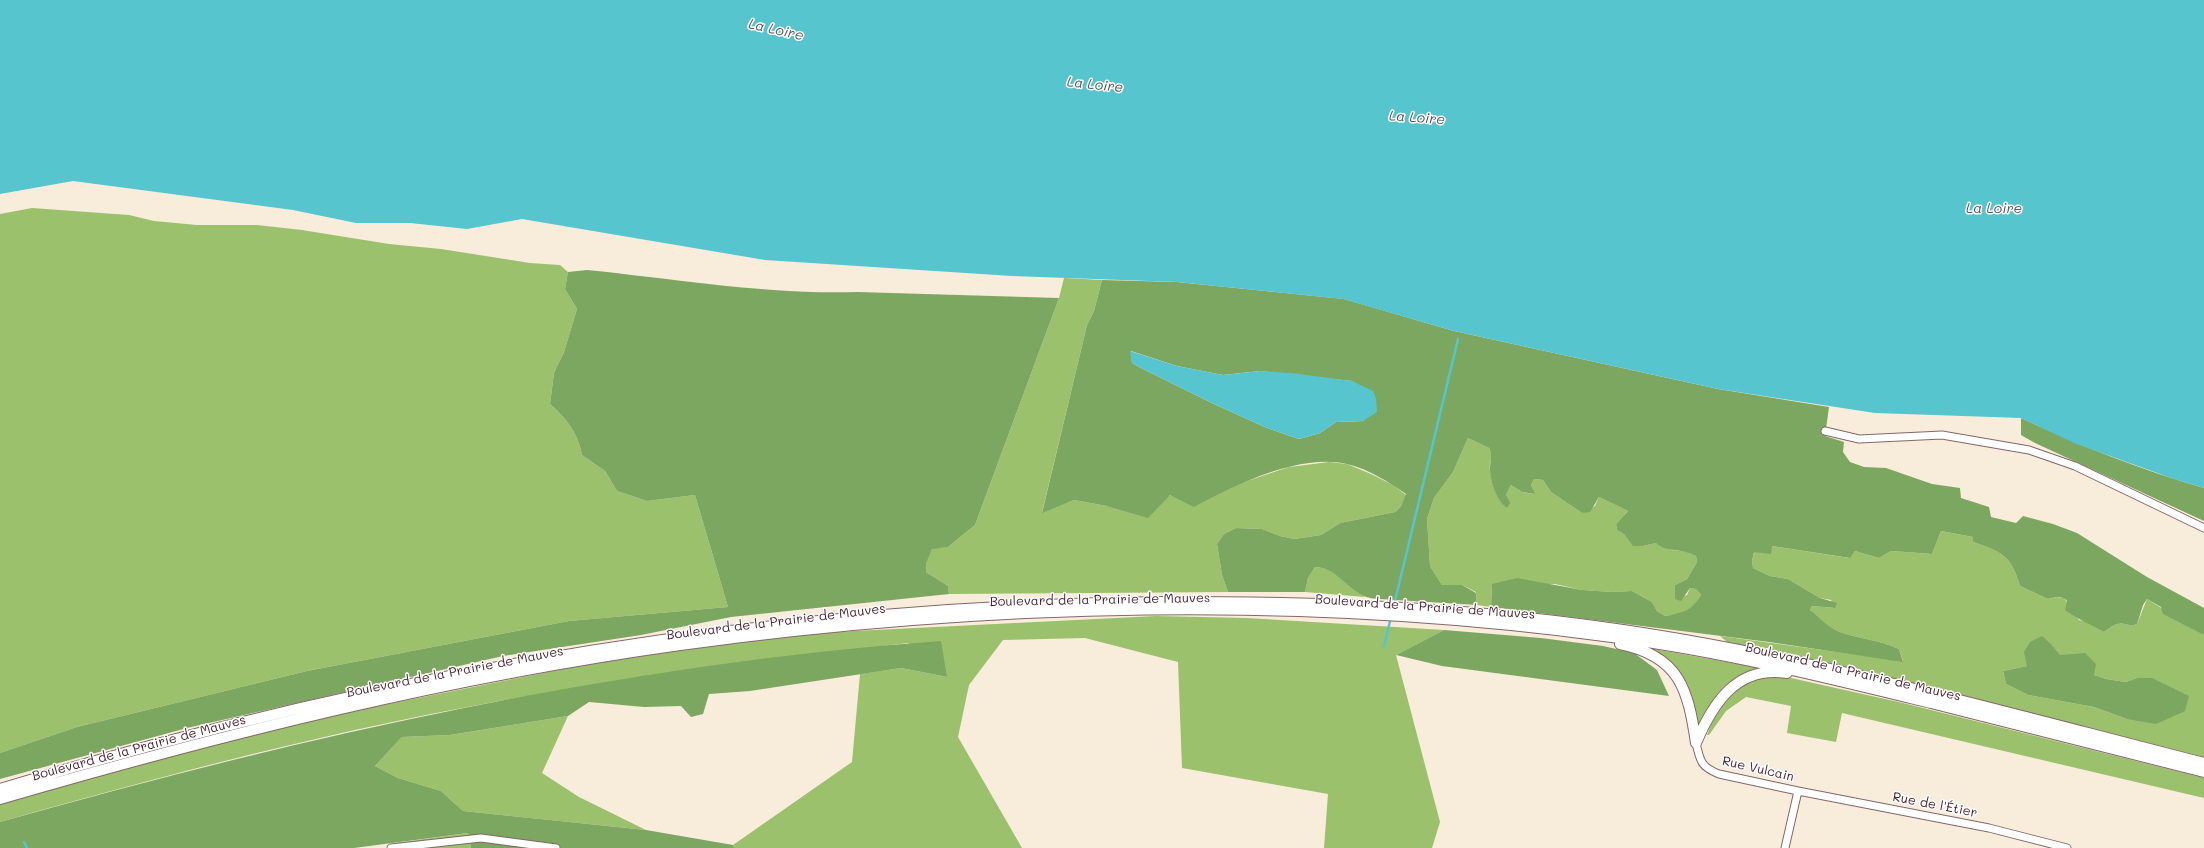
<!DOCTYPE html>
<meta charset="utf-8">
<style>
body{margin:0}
canvas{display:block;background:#f8ecdb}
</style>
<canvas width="2204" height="848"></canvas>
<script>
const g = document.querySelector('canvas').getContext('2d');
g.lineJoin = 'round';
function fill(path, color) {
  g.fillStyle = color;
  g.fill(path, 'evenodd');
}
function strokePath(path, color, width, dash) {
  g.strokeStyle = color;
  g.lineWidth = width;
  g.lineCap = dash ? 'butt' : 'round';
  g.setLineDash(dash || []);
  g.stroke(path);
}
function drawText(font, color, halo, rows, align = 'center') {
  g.font = font + ' Mali,sans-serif';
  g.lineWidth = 3;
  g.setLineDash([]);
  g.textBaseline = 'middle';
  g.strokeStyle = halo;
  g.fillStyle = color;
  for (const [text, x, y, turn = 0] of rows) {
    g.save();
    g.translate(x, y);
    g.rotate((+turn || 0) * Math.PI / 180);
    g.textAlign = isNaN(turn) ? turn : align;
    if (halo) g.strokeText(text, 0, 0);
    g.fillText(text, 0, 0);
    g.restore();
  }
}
fill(new Path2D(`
 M32 208 129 215 154 221 197 225H257L302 230 389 244 441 249 530 263 560 265 568 272 565 289 577 309 564 352 554 373 550 404C567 419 578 433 582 455L605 471 617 491 647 501 695 495 728 607 569 621 307 671 77 727 0 753V214Z
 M1064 278 1102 280 1094 311 1087 325 1042 512 1074 500 1107 506 1238 484 1289 467 1329 462 1347 464 1371 474 1393 485 1406 495 1401 506 1395 512 1340 523 1321 535 1294 539 1280 536 1262 529 1236 528 1224 534 1217 544 1222 575 1228 592 949 594 948 586 926 572V564L932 548 948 547 975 525 1059 298Z
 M1468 438 1489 448C1494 459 1489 460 1490 470 1491 482 1497 501 1507 508L1506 495 1511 485 1522 492 1534 494 1531 485 1534 479 1543 480 1551 492 1582 513 1595 506 1599 497 1628 511 1616 524 1617 530 1643 546 1656 543 1672 550 1690 552 1696 556 1697 562 1687 579 1675 585V599L1687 595 1690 588 1696 589 1701 595C1691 613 1684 613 1665 616L1657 611 1652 602 1632 591 1612 592 1582 590 1555 584H1492L1491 607 1477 605 1476 592 1462 585H1442L1430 566 1427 519 1434 498 1453 472Z
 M1941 531 1973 537V542C2002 552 2011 555 2020 586L2048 599 2057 597 2064 598 2079 620 2087 622 2104 632C2110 628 2116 622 2124 624 2130 625 2131 626 2137 624L2147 599 2204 635V757L1799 656 1727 642 1720 636 1903 661 1899 649C1880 640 1859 639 1840 632 1829 628 1818 617 1810 610L1812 606 1835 608 1831 600 1820 598 1788 579 1770 576 1753 568 1752 561 1754 552 1772 546 1849 558 1855 551 1879 558 1891 551 1932 554ZM2052 645 2060 656 2094 675 2106 679 2126 682 2137 678 2176 690 2189 697 2127 719 2094 707 2028 695 2006 684 2003 671 2027 666Z
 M1315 567C1333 567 1351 586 1365 597L1305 592 1308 578Z
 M1156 616 1247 618 1444 630 1396 655 1440 822 1432 848H1324L1328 794 1182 768 1178 662 1085 638 1003 640 969 685 958 737 1022 848H734L733 845 852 762 860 674 901 668 947 677 908 643C738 663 570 685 402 720 267 748 133 784 0 822V804L49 789 298 722 603 661 752 641 835 632Z
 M1654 649 1760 668 1762 670 1738 678 1699 730C1695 721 1696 712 1693 702 1687 679 1671 665 1653 651Z
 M1782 676 1903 703 2204 778V798L1842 713 1836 742 1787 733 1791 706 1746 697 1726 711 1709 735H1707C1724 692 1735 679 1782 676Z
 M568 716 542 773 579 797 646 830 463 811 441 791 398 778 375 766 402 737 450 735Z
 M468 833 471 848H395V843Z`), '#9bc16d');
fill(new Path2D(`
 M587 270C677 279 768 295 858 292L1059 298 975 525 948 547 932 549 926 564V572L948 586 949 594 731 617 641 635 503 656 187 728 0 779V753L77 727 307 671 569 621 728 607 695 495 647 501 617 491 605 471 582 455C578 433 567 419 550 404L554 373 564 352 577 309 565 289 568 272Z
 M1102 280 1177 282 1344 299 1454 331 1718 389 1829 407 1825 436 1844 442 1843 452 1850 462 1864 467 1886 468 1932 484 1960 488 1961 498 1989 507 1991 517 2016 523 2023 516 2053 524 2077 533 2147 577 2204 608V635L2163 614 2161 607 2147 599 2143 605 2137 624C2131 626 2130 625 2124 624 2116 622 2110 628 2104 632 2090 624 2077 619 2065 610L2067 601C2062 595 2055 597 2048 599L2020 586C2011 555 2002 552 1973 542V537L1941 531 1932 554 1891 551 1879 558 1855 551 1850 558 1772 546 1771 554 1754 552 1752 561 1753 568 1770 576 1788 579 1820 598 1837 603 1835 608 1812 606 1810 610C1819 617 1829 628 1840 632 1859 639 1880 640 1899 649L1903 662 1769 642 1491 607 1492 584 1517 578 1582 590 1612 592 1632 591 1652 602 1657 611 1665 616C1682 613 1692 611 1701 595L1696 589 1690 588 1681 601 1675 599V585L1687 579 1697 562 1696 556C1684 548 1666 553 1656 543L1643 546H1633L1625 535 1617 530 1616 524 1628 511 1599 497 1590 512 1582 513 1551 492 1543 480 1534 479 1531 485 1535 494 1522 492 1511 485 1506 495 1510 503 1507 508C1497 502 1490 481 1490 469 1490 460 1493 457 1489 448L1468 438 1453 472 1434 498 1427 519 1430 566 1442 585H1462L1476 593 1477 605 1380 599C1375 599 1368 598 1364 596 1347 588 1335 567 1315 567L1308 578 1305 592H1228L1222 575 1217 544 1224 534 1236 528 1262 529 1280 536 1294 539 1321 535 1340 523 1395 512 1401 506 1406 494C1389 482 1368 469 1347 464 1299 453 1235 485 1194 507L1170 495 1148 518 1107 506 1074 500 1042 513 1087 325 1094 311ZM1131 351 1177 366 1223 375 1260 371 1352 381 1364 421 1336 422 1320 433 1299 439 1267 428 1216 405 1141 368 1132 363Z
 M2021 418C2080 446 2142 470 2204 488V521L2035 443 2021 435Z
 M1444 630 1541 638 1603 646 1634 653 1657 670 1669 696 1442 666 1396 655Z
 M2042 636 2052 645 2060 655 2085 653 2096 664 2094 675 2106 679 2126 682 2137 678H2152L2189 696 2185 711 2156 724 2127 719 2094 707 2028 695 2006 684 2003 671 2027 666 2024 652 2030 642Z
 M941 641 947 677 901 668 750 691 709 694 703 714 691 717 681 706 644 707 589 702 568 716 450 735 402 737 375 766 398 778 441 791 463 811 646 830 733 845 734 848H471L468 833 354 848H0V822C308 735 622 664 941 641Z`), '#7ca760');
fill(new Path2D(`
 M0 0H2204V488L2174 479 2074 443 2021 418 1875 413 1718 389 1454 331 1343 299 1177 282 1012 276 765 260 522 219 467 229 410 223H356L293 210 73 181 0 194Z
 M1130 351 1177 366 1223 375 1260 371 1291 373 1352 381 1373 391 1376 398 1377 412 1363 421 1336 422 1320 433 1299 439 1267 428 1216 405 1141 368 1132 363Z`), '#57c5ce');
strokePath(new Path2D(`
 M1394 605 1458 339
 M1384 646 1391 617
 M24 842 27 848`), '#57c5ce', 2.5);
const minor = new Path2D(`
 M1825 431 1859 439 1942 435 2029 450 2075 466 2204 528
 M1696 743C1700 761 1701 767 1719 774L1798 791 1785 848
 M1798 791 1989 828 2067 848
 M391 848 481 838 556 848`);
const primary = new Path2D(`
 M1620 644C1680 656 1688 690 1696 743
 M1696 743C1713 703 1737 665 1787 673
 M0 789C377 674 768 605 1163 602 1316 601 1471 607 1623 630 1820 659 2011 714 2204 763
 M0 799C223 734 450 677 680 645 986 603 1305 595 1612 637 1720 651 1825 677 1931 703 2022 726 2113 749 2204 772`);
strokePath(minor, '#876769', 9);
strokePath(primary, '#876769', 12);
strokePath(minor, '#fff', 7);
strokePath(primary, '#fff', 10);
drawText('13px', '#4a1f2b', '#fff', [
 ["Boulevard de la Prairie de Mauves",1100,600,-1],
 ["Boulevard de la Prairie de Mauves",1425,607,4],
 ["Boulevard de la Prairie de Mauves",776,622,-7],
 ["Boulevard de la Prairie de Mauves",455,672,-11],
 ["Boulevard de la Prairie de Mauves",1853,672,13],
 ["Boulevard de la Prairie de Mauves",139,748,-15],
 ["Rue Vulcain",1758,769,13],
 ["Rue de l'Étier",1935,805,11]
]);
drawText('italic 14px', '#4f5964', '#fff', [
 ["La Loire",776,30,13],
 ["La Loire",1095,85,6],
 ["La Loire",1417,118,4],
 ["La Loire",1994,209]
]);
</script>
